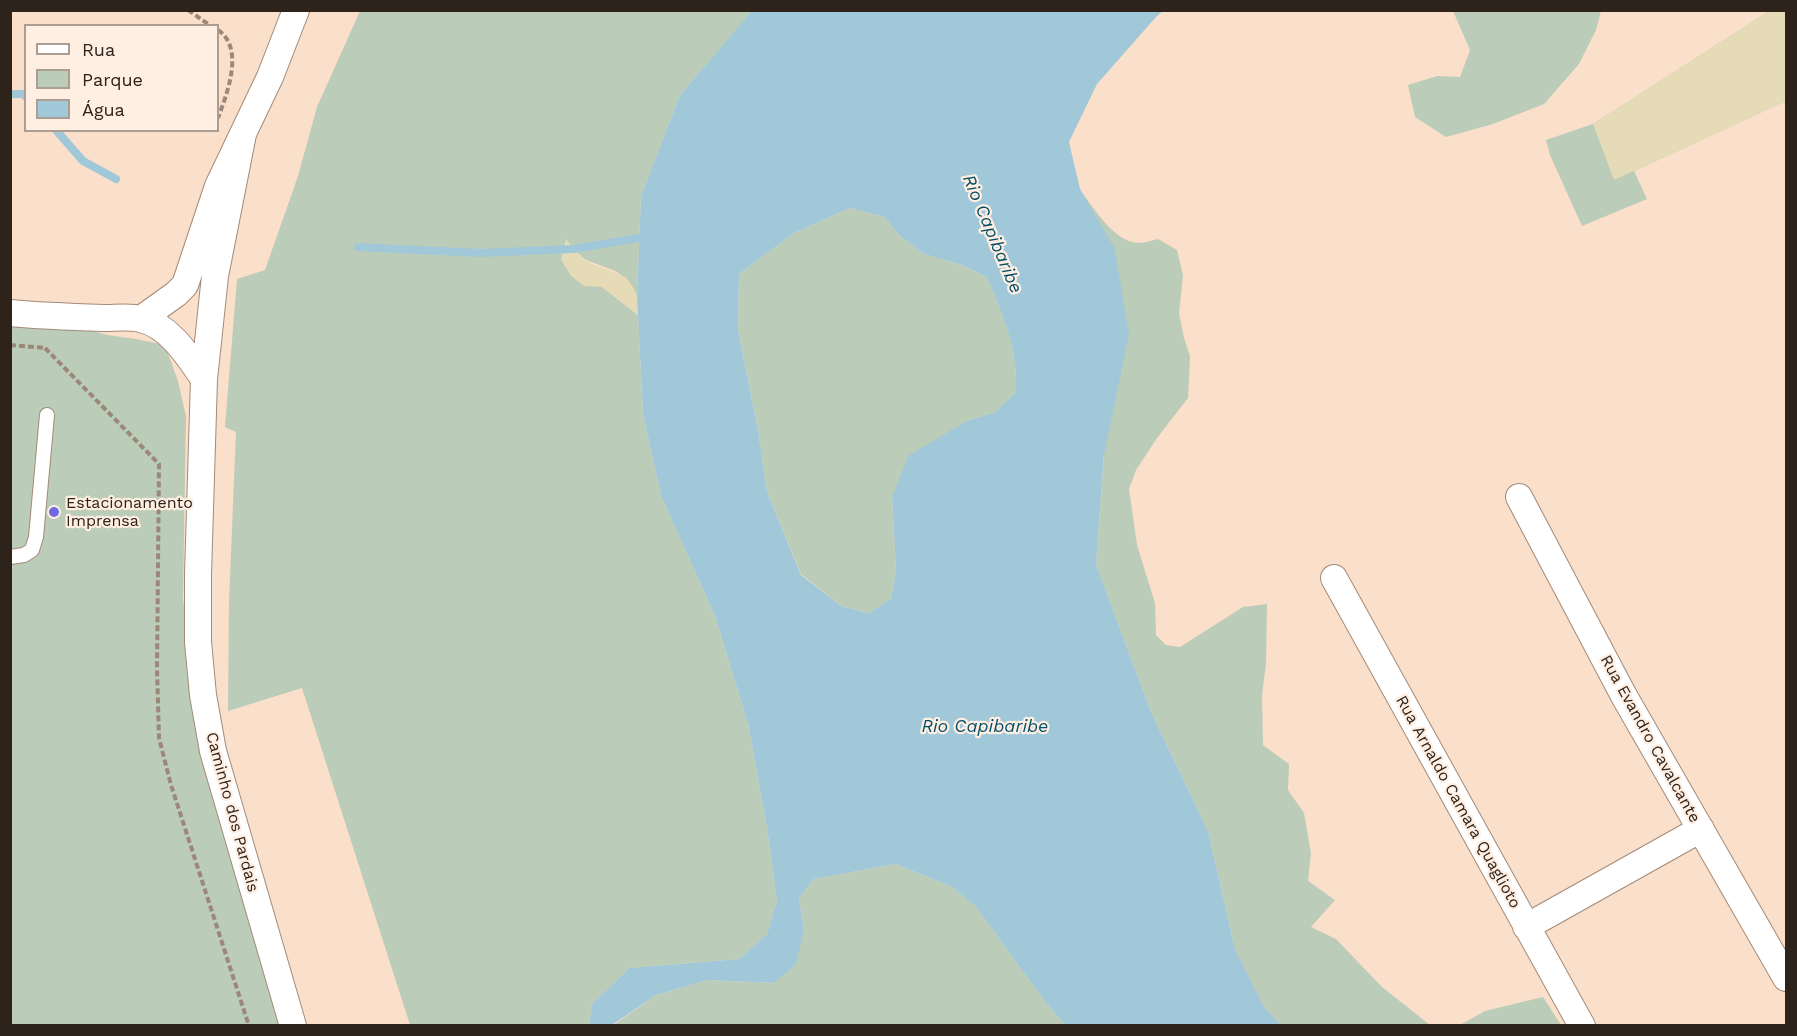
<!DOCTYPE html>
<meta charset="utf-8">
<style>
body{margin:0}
#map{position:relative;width:1797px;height:1036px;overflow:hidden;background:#fadfca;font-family:"Work Sans",sans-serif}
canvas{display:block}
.frame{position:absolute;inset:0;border:12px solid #2d231b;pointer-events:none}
.legend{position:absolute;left:24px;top:24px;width:195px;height:108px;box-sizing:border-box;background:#ffeee2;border:2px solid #ab9d92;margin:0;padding:8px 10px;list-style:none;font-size:18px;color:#2d231b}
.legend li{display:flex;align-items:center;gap:12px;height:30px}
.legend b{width:30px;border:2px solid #ab9d92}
</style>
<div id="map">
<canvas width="1797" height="1036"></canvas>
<div class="frame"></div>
<ul class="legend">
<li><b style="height:8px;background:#fff"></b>Rua</li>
<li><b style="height:16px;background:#bbccb8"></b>Parque</li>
<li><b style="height:16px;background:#a1c8d9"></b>Água</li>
</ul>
</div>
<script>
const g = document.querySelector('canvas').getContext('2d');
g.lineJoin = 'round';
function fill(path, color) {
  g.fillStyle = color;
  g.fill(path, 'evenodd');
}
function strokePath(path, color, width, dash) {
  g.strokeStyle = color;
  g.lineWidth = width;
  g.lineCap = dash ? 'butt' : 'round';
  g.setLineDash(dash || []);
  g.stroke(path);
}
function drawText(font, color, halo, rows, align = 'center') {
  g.font = font + ' "Work Sans",sans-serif';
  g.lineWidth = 4.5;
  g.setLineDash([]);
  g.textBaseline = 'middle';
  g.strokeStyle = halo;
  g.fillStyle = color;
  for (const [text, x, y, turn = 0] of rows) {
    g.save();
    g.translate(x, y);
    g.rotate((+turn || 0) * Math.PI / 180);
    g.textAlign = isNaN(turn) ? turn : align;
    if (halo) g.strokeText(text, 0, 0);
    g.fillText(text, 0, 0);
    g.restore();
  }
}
fill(new Path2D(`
 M360 11H753L680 95 641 196 637 296 627 279 615 271 586 260 573 249 566 240 595 285 602 287 638 315 643 414 661 496 715 616 748 724 767 828 777 900 767 934 739 959 629 968 592 1004 589 1025H410L302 688 228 711 229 601 236 432 225 427 237 279 265 270 298 176 317 107Z
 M1453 11H1601L1596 30 1579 64 1544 104 1493 124 1446 137 1415 117 1408 85 1437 76 1460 77 1470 50Z
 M1769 11H1786V101L1634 171 1647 199 1582 226 1550 155 1546 140 1593 124Z
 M1079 189C1094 207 1113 242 1139 243 1145 243 1153 240 1158 239L1177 250 1183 275 1179 313 1184 338 1190 356 1188 398 1157 438 1136 470 1129 489 1137 545 1155 603 1156 635 1166 645 1180 647 1243 607 1267 604 1266 664 1262 695 1263 745 1289 764 1288 790 1304 813 1311 853 1308 881 1335 900 1311 927 1336 939 1382 987 1430 1025H1281L1264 1007 1235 949 1208 831 1151 712 1096 564 1104 454Z
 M850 208 884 217 901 237 924 254 962 265 987 277C1004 319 1018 346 1016 392L995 412 967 421 892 497 896 570 891 598 869 613 841 606 801 574 767 492 758 430 738 330 739 274 794 233Z
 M11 313 47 317 107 335 136 339 165 345 178 381 186 416 183 598 194 710 289 1025 11 1026Z
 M896 864 952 887 976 907 1046 1003 1065 1025 612 1026 656 995 708 980 774 983 804 930 799 898 814 879Z
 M1543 997 1561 1025H1460L1485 1011Z`), '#bbccb8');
fill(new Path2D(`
 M1769 11H1786V101L1614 180 1593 124Z
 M566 239C571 247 577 254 585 260 604 272 629 270 637 296 639 301 638 309 638 315L602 287 584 286 571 276 561 259Z`), '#e5dbb6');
fill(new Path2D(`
 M753 10 1163 11 1156 17 1097 84 1069 142 1080 189 1115 249 1129 335 1104 454 1096 564 1151 712 1208 831 1235 949 1264 1007 1281 1025H1065L1046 1003 976 907 952 887 896 864 814 879 799 898 804 930 796 964 774 983 708 980 656 995 612 1025H589L592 1004 629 968 739 959 767 934 777 900 767 828 748 724 715 616 661 496 643 414 637 296 641 196 680 95ZM850 208 884 217 901 237 924 254 962 265 987 277C1003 317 1018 347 1016 392L995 412 967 421 909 455 892 497 896 570 891 598 869 613 841 606 801 575 767 492 758 430 738 330 739 274 794 233Z`), '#a1c8d9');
strokePath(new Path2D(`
 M10 94H23L26 97
 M56 130 83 161 116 179
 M358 247 481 253 573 249 650 236`), '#a1c8d9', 8);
const lane = new Path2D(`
 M10 557 24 555 32 550 36 537 47 415`);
const street = new Path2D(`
 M243 134 215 276 204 379 198 574V642L203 695 213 751 293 1026
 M10 313C42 316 72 317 104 318 115 318 130 316 141 319 170 326 188 356 204 379
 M141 319 176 294 185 285 218 186 270 77 296 10
 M1519 497 1624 696 1786 978
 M1334 578 1582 1026
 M1526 927 1701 829`);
strokePath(lane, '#a38a78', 16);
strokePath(street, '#a38a78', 28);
strokePath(new Path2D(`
 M188 10 211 26
 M218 30C245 48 227 94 218 118
 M10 345 45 348
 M45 348 159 464 157 669 159 738 171 785 249 1026`), '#9b8879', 4, [6, 3]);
strokePath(lane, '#fff', 14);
strokePath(street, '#fff', 26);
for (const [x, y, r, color] of [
 [54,512,6,"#6d6ae4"]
]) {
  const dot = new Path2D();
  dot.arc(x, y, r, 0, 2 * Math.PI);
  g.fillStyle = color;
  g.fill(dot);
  strokePath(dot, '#ffeee2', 2);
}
drawText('16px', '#2d231b', '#ffeee2', [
 ["Estacionamento",66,503],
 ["Imprensa",66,521]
], 'left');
drawText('16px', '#2d231b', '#ffeee2', [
 ["Rua Evandro Cavalcante",1650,739,61],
 ["Rua Arnaldo Camara Quaglioto",1458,802,61],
 ["Caminho dos Pardais",232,812,75]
]);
drawText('italic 18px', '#004f67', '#ffeee2', [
 ["Rio Capibaribe",992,234,67],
 ["Rio Capibaribe",985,727]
]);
</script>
